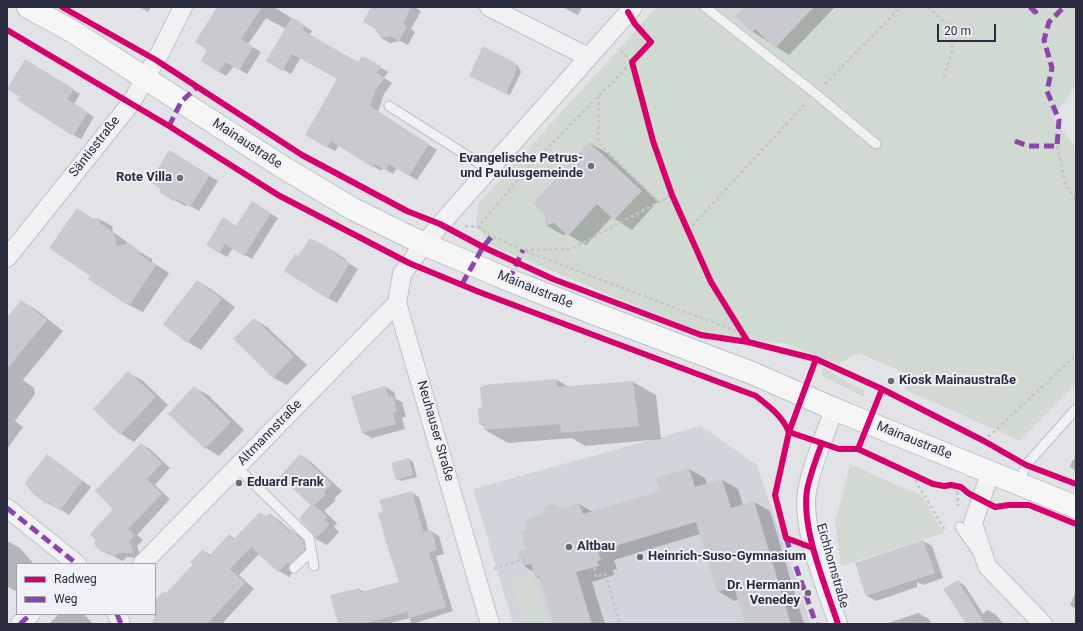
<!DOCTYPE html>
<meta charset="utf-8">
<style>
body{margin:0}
#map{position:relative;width:1083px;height:631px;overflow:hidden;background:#e2e3e7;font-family:Roboto,sans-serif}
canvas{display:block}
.frame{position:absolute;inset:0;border:8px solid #292d3f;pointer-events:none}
.legend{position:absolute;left:16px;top:563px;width:140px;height:52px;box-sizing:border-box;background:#f0f1f6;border:1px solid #a0a3ad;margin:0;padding:5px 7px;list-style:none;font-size:12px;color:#292d3f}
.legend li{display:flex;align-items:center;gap:8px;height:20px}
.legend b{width:20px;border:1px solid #a0a3ad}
.scale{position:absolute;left:937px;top:24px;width:59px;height:18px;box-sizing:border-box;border:2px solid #292d3f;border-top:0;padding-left:5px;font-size:12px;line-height:14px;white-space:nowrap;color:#292d3f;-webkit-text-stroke:3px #f0f1f6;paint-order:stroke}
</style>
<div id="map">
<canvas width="1083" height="631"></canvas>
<div class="frame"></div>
<ul class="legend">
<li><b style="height:5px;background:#d6006c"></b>Radweg</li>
<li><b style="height:5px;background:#8e44ad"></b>Weg</li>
</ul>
<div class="scale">20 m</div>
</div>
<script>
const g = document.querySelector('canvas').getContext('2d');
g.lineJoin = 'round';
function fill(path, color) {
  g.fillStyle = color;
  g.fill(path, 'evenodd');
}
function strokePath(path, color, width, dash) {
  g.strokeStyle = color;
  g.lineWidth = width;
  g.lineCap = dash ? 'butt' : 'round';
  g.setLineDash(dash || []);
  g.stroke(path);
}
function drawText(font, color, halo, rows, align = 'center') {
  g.font = font + ' Roboto,sans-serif';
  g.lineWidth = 4;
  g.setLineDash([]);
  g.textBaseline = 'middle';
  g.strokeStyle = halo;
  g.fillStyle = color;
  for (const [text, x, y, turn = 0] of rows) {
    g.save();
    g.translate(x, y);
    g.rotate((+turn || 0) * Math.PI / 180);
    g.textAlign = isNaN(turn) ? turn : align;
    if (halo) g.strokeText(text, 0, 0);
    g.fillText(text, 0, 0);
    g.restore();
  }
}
fill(new Path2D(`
 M701 426 757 465 811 624H513L473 489Z`), '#d2d4db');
fill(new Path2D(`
 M657 7H1076V85L1053 119 1076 148V384L1020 441 906 390 904 373 859 353 838 364 786 344 705 335 490 245 476 224 479 203Z
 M824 368 847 382 863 389 864 397 823 376 822 369Z
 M850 464 922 496 944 533 841 566 835 522Z
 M532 574 547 624H524L511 580Z`), '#d0dad3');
fill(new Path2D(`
 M139 7H151L148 12Z
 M220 7H274L312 31 309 36 359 64 363 57 388 72 384 78 392 83 384 94 378 112 437 150 417 180 397 168 393 174 383 168 381 171 339 145 335 151 307 135 338 79 301 57 291 74 267 61 286 29 266 18 248 44 261 52 247 74 234 66 226 76 202 61 208 49Z
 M372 7H414L421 11 411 29 415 32 408 45 400 41 390 43 381 38Z
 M562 7H582L578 15Z
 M746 7H835L789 55 753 32Z
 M25 61 80 94 74 104 94 117 81 139 74 135Z
 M513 63 518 66 521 72 510 95 475 78Z
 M590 143 607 153 658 201 632 230 612 217 586 245 567 234 563 235 546 225Z
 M169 151 218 181 199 211 187 204 185 206 161 192Z
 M252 202 278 218 252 259 233 248 227 257 207 245 237 227Z
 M77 209 95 220 99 219 112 226 113 232 127 242 128 245 152 259V262L169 273 143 312 129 305Z
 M310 239 346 259 345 261 358 269 337 303 328 298Z
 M198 281 211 289 235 307 201 350 188 342 164 324Z
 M21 301 38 311 63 331 23 380 34 388 35 394 15 421 23 427 7 449V319Z
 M254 319 267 327 307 365 287 385 274 378 234 339Z
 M128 373 142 380 168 405 134 442 121 434Z
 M557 380 569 387 633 382 656 395 661 439 585 446 572 438 508 443 485 430V427L480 424 483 408Z
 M385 387 394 392 396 399 402 402 406 417 402 418 405 429 372 438 363 433Z
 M195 388 208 395 244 430 219 456 206 448 170 414Z
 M141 444 150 449 170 468 155 485 170 499 137 535 143 540 137 546 142 558 127 557 123 561 102 551 115 509Z
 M47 455 56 461 91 487 69 515 57 507 56 508 47 503Z
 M301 455 311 462 342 491 335 498V501L324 511 337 523 334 527 339 532 327 545 316 539 314 533 312 505Z
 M1075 458H1076V471L1070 467 1072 461Z
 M409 459 413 462 417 477 401 481 397 479Z
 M689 469 705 478 707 484 722 480 738 489 743 505 754 502 770 511 803 621 806 624H746L739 599 734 601 718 591 700 534 614 560 617 569 613 570 614 575 592 582 605 624H554L540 579 536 576 534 572 524 566 527 549 528 531 564 509 579 504 593 512 661 492Z
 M411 492 419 497 429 532 431 531 439 536 444 554 436 556 453 611 416 623 419 624H411L410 618 386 624H339L359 589 364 592 400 582 384 512Z
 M260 513 267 517 270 514 279 520 291 531 301 536 313 547 314 555 300 569 298 567 289 577 279 571 260 553 239 575 254 589 222 624H153L156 618 152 614H155V602L164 592 167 594 195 564 203 551 211 555 230 535 235 539Z
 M7 541 20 548 34 564H17V589L15 591 7 586Z
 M923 541 932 546 943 578 923 585 917 582V587L876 601 867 596 856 563Z
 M958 581 965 586 983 614 987 610 995 614 1004 624H967Z
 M1076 591V609L1070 605Z
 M918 613 929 619 931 624H885Z
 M59 614H84L93 624H49Z`), '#0003');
fill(new Path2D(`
 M217 7H262L241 39 253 47 239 70 226 62 218 72 201 61 207 50 195 42Z
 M371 7H411L403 24 407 26 399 41 390 36 381 38 374 28 363 22Z
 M744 7H814L775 48 755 29 752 33 735 16Z
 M292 17 305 25 302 30 358 62 362 56 381 66 377 73 385 78 376 89 370 106 429 144 409 176 389 164 385 170 375 164 373 168 331 141 327 148 305 135 337 79 292 54 282 71 266 61Z
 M483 46 514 62 517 69 506 94 469 76Z
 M25 59 74 89 67 99 88 112 73 136 17 100 20 97 7 89Z
 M589 142 642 191 614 220 597 204 568 236 554 223 545 226V214L533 203Z
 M169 150 210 175 190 207 177 199 175 202 159 192 161 189 150 182Z
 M252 201 271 213 244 256 225 244 219 253 206 245 223 217 236 226Z
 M77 208 93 219 99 218 100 223 114 233 117 246 129 243 139 250V254L156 265 129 306 88 279 90 276 49 248Z
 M310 238 338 253 336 255 350 263 328 299 284 271 295 254 298 256Z
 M197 280 222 299 187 343 163 324Z
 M21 300 47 320 7 369V318Z
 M254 318 294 356 273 378 233 339Z
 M128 371 156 397 120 435 93 409Z
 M557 379V387L633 381 639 426 561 433 560 424 484 430V424H479L478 408H482L480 387H483L482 385Z
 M194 386 231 422 205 449 168 414Z
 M385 386 389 397 393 396 397 412 393 413 396 424 362 433 351 396Z
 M141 443 162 463 147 479 162 494 128 529 135 535 129 541 134 553H118L114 557 108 552H102L95 546V540L90 534 113 509 95 491Z
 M47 454 82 481 60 511 48 502 46 504 33 494 25 483Z
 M300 454 332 484 325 491V495L314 505 327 516 324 520 329 525 315 539 313 534 299 519 310 505 280 476Z
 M409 458 413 475 396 480 391 463Z
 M689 468 695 487 722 479 731 508 754 501 791 624H745L734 587 717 592 696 522 598 551 601 560 597 561 599 566 576 572 592 624H553L539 576 535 577 531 564 523 566 518 551 526 549 521 532 527 530 524 520 540 515 546 506 552 504 564 508 579 503 583 514 660 491 655 478Z
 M412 491 423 532 432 530 437 550 429 552 446 607 409 618 407 612 363 624H338L330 595 359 588 360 592 399 582 385 539 378 513 383 512 379 500Z
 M260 512 265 517 270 513 289 531 291 529 303 541 305 549 290 564 288 562 278 572 251 547 230 569 245 583 207 624H152L155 616V600L164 591 166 593 193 564 190 562 203 549 209 556 229 534 234 539Z
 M923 540 935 573 866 596 855 563Z
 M958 580 962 587 985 624H966L948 596 943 589Z`), '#c9cacf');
const service = new Path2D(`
 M705 7 816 94 876 144
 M389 106 488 169
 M237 467 309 538 314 566
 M1019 483 1026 465 1076 409
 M960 527 976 550
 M294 568 311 552`);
const minor = new Path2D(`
 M489 7 588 57
 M7 258 131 103 162 49 183 7
 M834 409C825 436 812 463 807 491 801 529 826 587 838 624
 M991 471 973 523 987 566 1043 624
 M7 508 77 564
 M142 564 397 303
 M117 614 121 624
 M20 624 31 614
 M490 624 397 303 402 274 424 244 446 218 633 7`);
const primary = new Path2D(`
 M28 7 72 31 281 166 353 209 424 244 509 280 593 313 752 373 834 409 1076 507`);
strokePath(service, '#bfc0c4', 11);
strokePath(minor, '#bfc0c4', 20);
strokePath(primary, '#bec0c5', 24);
strokePath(new Path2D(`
 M928 7 951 28 952 51 944 76
 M825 84 901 7
 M599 96 598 142 659 202
 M1057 146 1065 183 1076 201
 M465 226 478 227 528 168 632 62 620 50
 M478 227 492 236 523 250 741 333
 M688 230 806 103
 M525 250 571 249 672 195
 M984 441 1076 355
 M912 475 945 530
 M957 486 958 506
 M594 568 596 577 605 574 620 624
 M494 569 529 557`), '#c4c4ca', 2.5, [3, 3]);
strokePath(service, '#f1f1f4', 9);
strokePath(minor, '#f1f1f4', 18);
strokePath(primary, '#f6f6f6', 22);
strokePath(new Path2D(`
 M1030 7 1035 12 1041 7
 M169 126 181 102 197 87
 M1015 141 1028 146H1057L1059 120 1047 91 1052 68 1044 40 1049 22 1064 7
 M509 280 523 250
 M462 284 483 247 492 236
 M7 508 77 564
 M786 538 816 624
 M117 614 121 624
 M20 624 31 614`), '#8e44ad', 5, [10, 5]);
strokePath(new Path2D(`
 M62 7 156 60 302 155 407 211 440 224 483 247 553 279 701 335 748 342 816 359 882 389 984 441 1026 465 1076 484
 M628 12 635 24 651 42 632 62 653 141 672 195 711 282 748 342
 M7 30 169 126 278 195 409 263 479 292 756 396C770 407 782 416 789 432L839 449H858L933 484 944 486 951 485 961 487 968 493 995 507 1009 505H1029L1076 524
 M822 443C816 459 810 475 807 490 801 529 826 587 838 624
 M858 449 882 389
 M813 548 786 538 775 495 789 432 816 359`), '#d6006c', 6);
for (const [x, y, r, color] of [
 [591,166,4,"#6a6d7a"],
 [180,178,4,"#6a6d7a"],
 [891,381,4,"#6a6d7a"],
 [239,483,4,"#6a6d7a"],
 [569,547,4,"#6a6d7a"],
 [640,557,4,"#6a6d7a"],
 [808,593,4,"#6a6d7a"]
]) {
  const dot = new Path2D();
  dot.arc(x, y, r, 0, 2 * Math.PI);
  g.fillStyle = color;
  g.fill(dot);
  strokePath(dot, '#f0f1f6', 1.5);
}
drawText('13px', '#292d3f', '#f0f1f6', [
 ["Mainaustraße",247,144,33],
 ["Säntisstraße",95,147,-52],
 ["Mainaustraße",535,290,22],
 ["Neuhauser Straße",435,431,74],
 ["Altmannstraße",270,433,-46],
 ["Mainaustraße",914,441,22],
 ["Eichhornstraße",832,566,74]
]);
drawText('bold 13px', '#292d3f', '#f0f1f6', [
 ["Evangelische Petrus-",583,159,"right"],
 ["und Paulusgemeinde",583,174,"right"],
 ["Rote Villa",172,178,"right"],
 ["Kiosk Mainaustraße",899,381],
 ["Eduard Frank",247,483],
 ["Altbau",577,547],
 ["Heinrich-Suso-Gymnasium",648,557],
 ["Dr. Hermann",800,586,"right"],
 ["Venedey",800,601,"right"]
], 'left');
</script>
